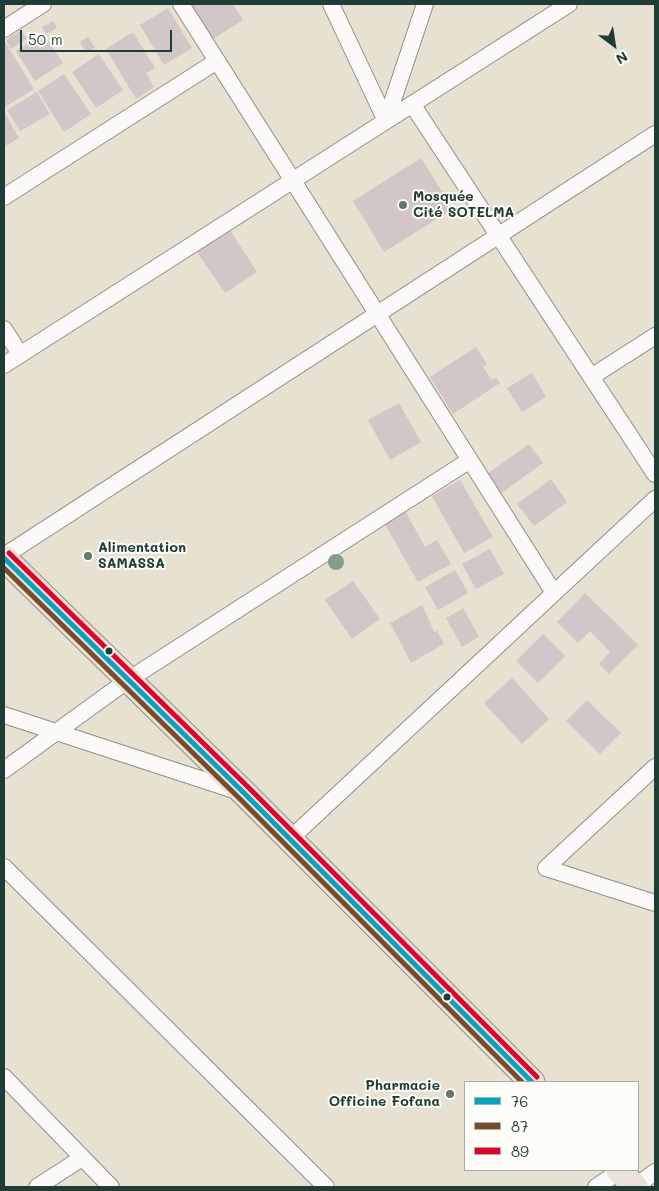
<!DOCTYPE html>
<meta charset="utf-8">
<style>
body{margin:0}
#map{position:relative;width:659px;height:1191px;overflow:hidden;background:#e6e1d1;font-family:Mali,sans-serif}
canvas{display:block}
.frame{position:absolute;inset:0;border:5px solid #1f3d34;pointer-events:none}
.legend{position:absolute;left:464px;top:1081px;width:175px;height:90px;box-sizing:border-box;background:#fdfcf7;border:1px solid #a4b0a9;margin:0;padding:6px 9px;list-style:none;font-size:15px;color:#1f3d34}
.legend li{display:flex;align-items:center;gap:10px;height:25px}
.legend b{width:25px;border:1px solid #a4b0a9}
.north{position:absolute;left:589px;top:20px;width:50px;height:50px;-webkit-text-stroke:4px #fdfcf7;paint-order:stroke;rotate:149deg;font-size:14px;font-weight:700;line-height:20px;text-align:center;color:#1f3d34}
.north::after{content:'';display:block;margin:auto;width:18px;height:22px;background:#1f3d34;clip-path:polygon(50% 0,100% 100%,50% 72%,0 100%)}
.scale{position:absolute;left:20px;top:30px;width:152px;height:22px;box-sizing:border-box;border:2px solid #1f3d34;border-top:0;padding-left:6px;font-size:15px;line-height:18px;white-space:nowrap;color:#1f3d34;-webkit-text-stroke:4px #fdfcf7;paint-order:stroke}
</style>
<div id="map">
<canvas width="659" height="1191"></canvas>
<div class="frame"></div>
<ul class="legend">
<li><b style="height:6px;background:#02a4c6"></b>76</li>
<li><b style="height:6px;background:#7a4b2a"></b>87</li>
<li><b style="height:6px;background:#e4002b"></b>89</li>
</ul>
<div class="north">N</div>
<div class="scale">50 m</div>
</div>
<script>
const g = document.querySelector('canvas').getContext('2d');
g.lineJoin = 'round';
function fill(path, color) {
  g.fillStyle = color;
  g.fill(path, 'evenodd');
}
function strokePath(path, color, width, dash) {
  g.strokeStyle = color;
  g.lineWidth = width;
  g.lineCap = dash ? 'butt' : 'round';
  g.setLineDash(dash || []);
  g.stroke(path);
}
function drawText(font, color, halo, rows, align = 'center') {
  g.font = font + ' Mali,sans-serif';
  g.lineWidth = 4;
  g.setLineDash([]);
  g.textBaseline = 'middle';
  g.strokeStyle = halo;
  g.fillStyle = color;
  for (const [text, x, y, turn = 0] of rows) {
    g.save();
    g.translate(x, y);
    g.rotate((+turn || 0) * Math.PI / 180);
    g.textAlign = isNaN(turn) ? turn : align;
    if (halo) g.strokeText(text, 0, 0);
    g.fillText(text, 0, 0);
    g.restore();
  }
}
fill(new Path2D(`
 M189 4H233L243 20 211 40Z
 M168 8 192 48 164 65 140 25Z
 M53 21 57 28 46 34 42 27Z
 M21 30 27 39 11 49 6 40Z
 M133 32 155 68 146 73 154 87 136 99 106 49Z
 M43 33 63 63 35 81 16 51Z
 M88 37 95 48 86 53 80 42Z
 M4 40 34 89 5 107 4 106Z
 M99 54 123 90 96 108 72 72Z
 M64 74 91 114 64 132 38 91Z
 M37 92 50 114 20 131 7 110Z
 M4 112 19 138 4 147Z
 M421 158 453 209 384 252 353 201Z
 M230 230 257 272 225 293 197 252Z
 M476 347 487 364 483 367 492 380 496 377 500 383 453 414 430 377Z
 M532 373 546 397 522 412 507 388Z
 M399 403 421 442 390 460 368 420Z
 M529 444 543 463 497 496 483 477Z
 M551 479 567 502 534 526 517 504Z
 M460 480 493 537 464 553 432 496Z
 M403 507 425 547 437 540 451 564 418 582 382 519Z
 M490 549 504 574 476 589 462 564Z
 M455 570 468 593 438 610 425 587Z
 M353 581 380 619 352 639 325 600Z
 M585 593 638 645 609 674 599 664 610 652 590 631 578 643 557 622Z
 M422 605 434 632 437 631 444 644 411 663 390 623Z
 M463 608 479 637 462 647 446 618Z
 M543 634 565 656 538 683 516 661Z
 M512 678 549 719 522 744 484 703Z
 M587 700 621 733 600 754 566 721Z`), '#d3c6c7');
const minor = new Path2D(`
 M181 4 554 593
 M331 4 386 121
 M4 29 43 4
 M412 104 655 474
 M386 121 425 4
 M4 197 217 61
 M4 329 20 354
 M4 365 569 4
 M591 377 655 336
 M4 556 655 134
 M4 715 237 791
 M655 767 546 868 655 903
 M4 770 128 680 470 460
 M290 839 655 499
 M4 867 326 1187
 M4 1077 111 1187
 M37 1187 82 1158
 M596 1187 620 1171
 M635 1187 655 1172`);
const primary = new Path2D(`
 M4 558 244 793 532 1082
 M619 1170 635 1187`);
strokePath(minor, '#8e9087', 18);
strokePath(primary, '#8e9087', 27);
strokePath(minor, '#fbfaf8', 16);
strokePath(primary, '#eae2d6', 25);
strokePath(new Path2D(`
 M4 558 244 793 532 1082`), '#02a4c6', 5);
strokePath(new Path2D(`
 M4 568 239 798 522 1082`), '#7a4b2a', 5);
strokePath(new Path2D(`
 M9 553 249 788 537 1077`), '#e4002b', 5);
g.fillStyle = '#8a9c86';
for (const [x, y] of [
 [336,562]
]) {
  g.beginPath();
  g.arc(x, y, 8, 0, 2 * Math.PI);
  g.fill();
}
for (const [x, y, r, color] of [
 [403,205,5,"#65766b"],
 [88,556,5,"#65766b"],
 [109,651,4.5,"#1f3d34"],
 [447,997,4.5,"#1f3d34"],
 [450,1094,5,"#65766b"]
]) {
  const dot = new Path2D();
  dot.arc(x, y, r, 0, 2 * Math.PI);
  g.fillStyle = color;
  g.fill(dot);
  strokePath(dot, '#fdfcf7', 2);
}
drawText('bold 14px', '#1f3d34', '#fdfcf7', [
 ["Mosquée",413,197],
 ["Cité SOTELMA",413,213],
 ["Alimentation",98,548],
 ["SAMASSA",98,564],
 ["Pharmacie",440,1086,"right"],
 ["Officine Fofana",440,1102,"right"]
], 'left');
</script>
